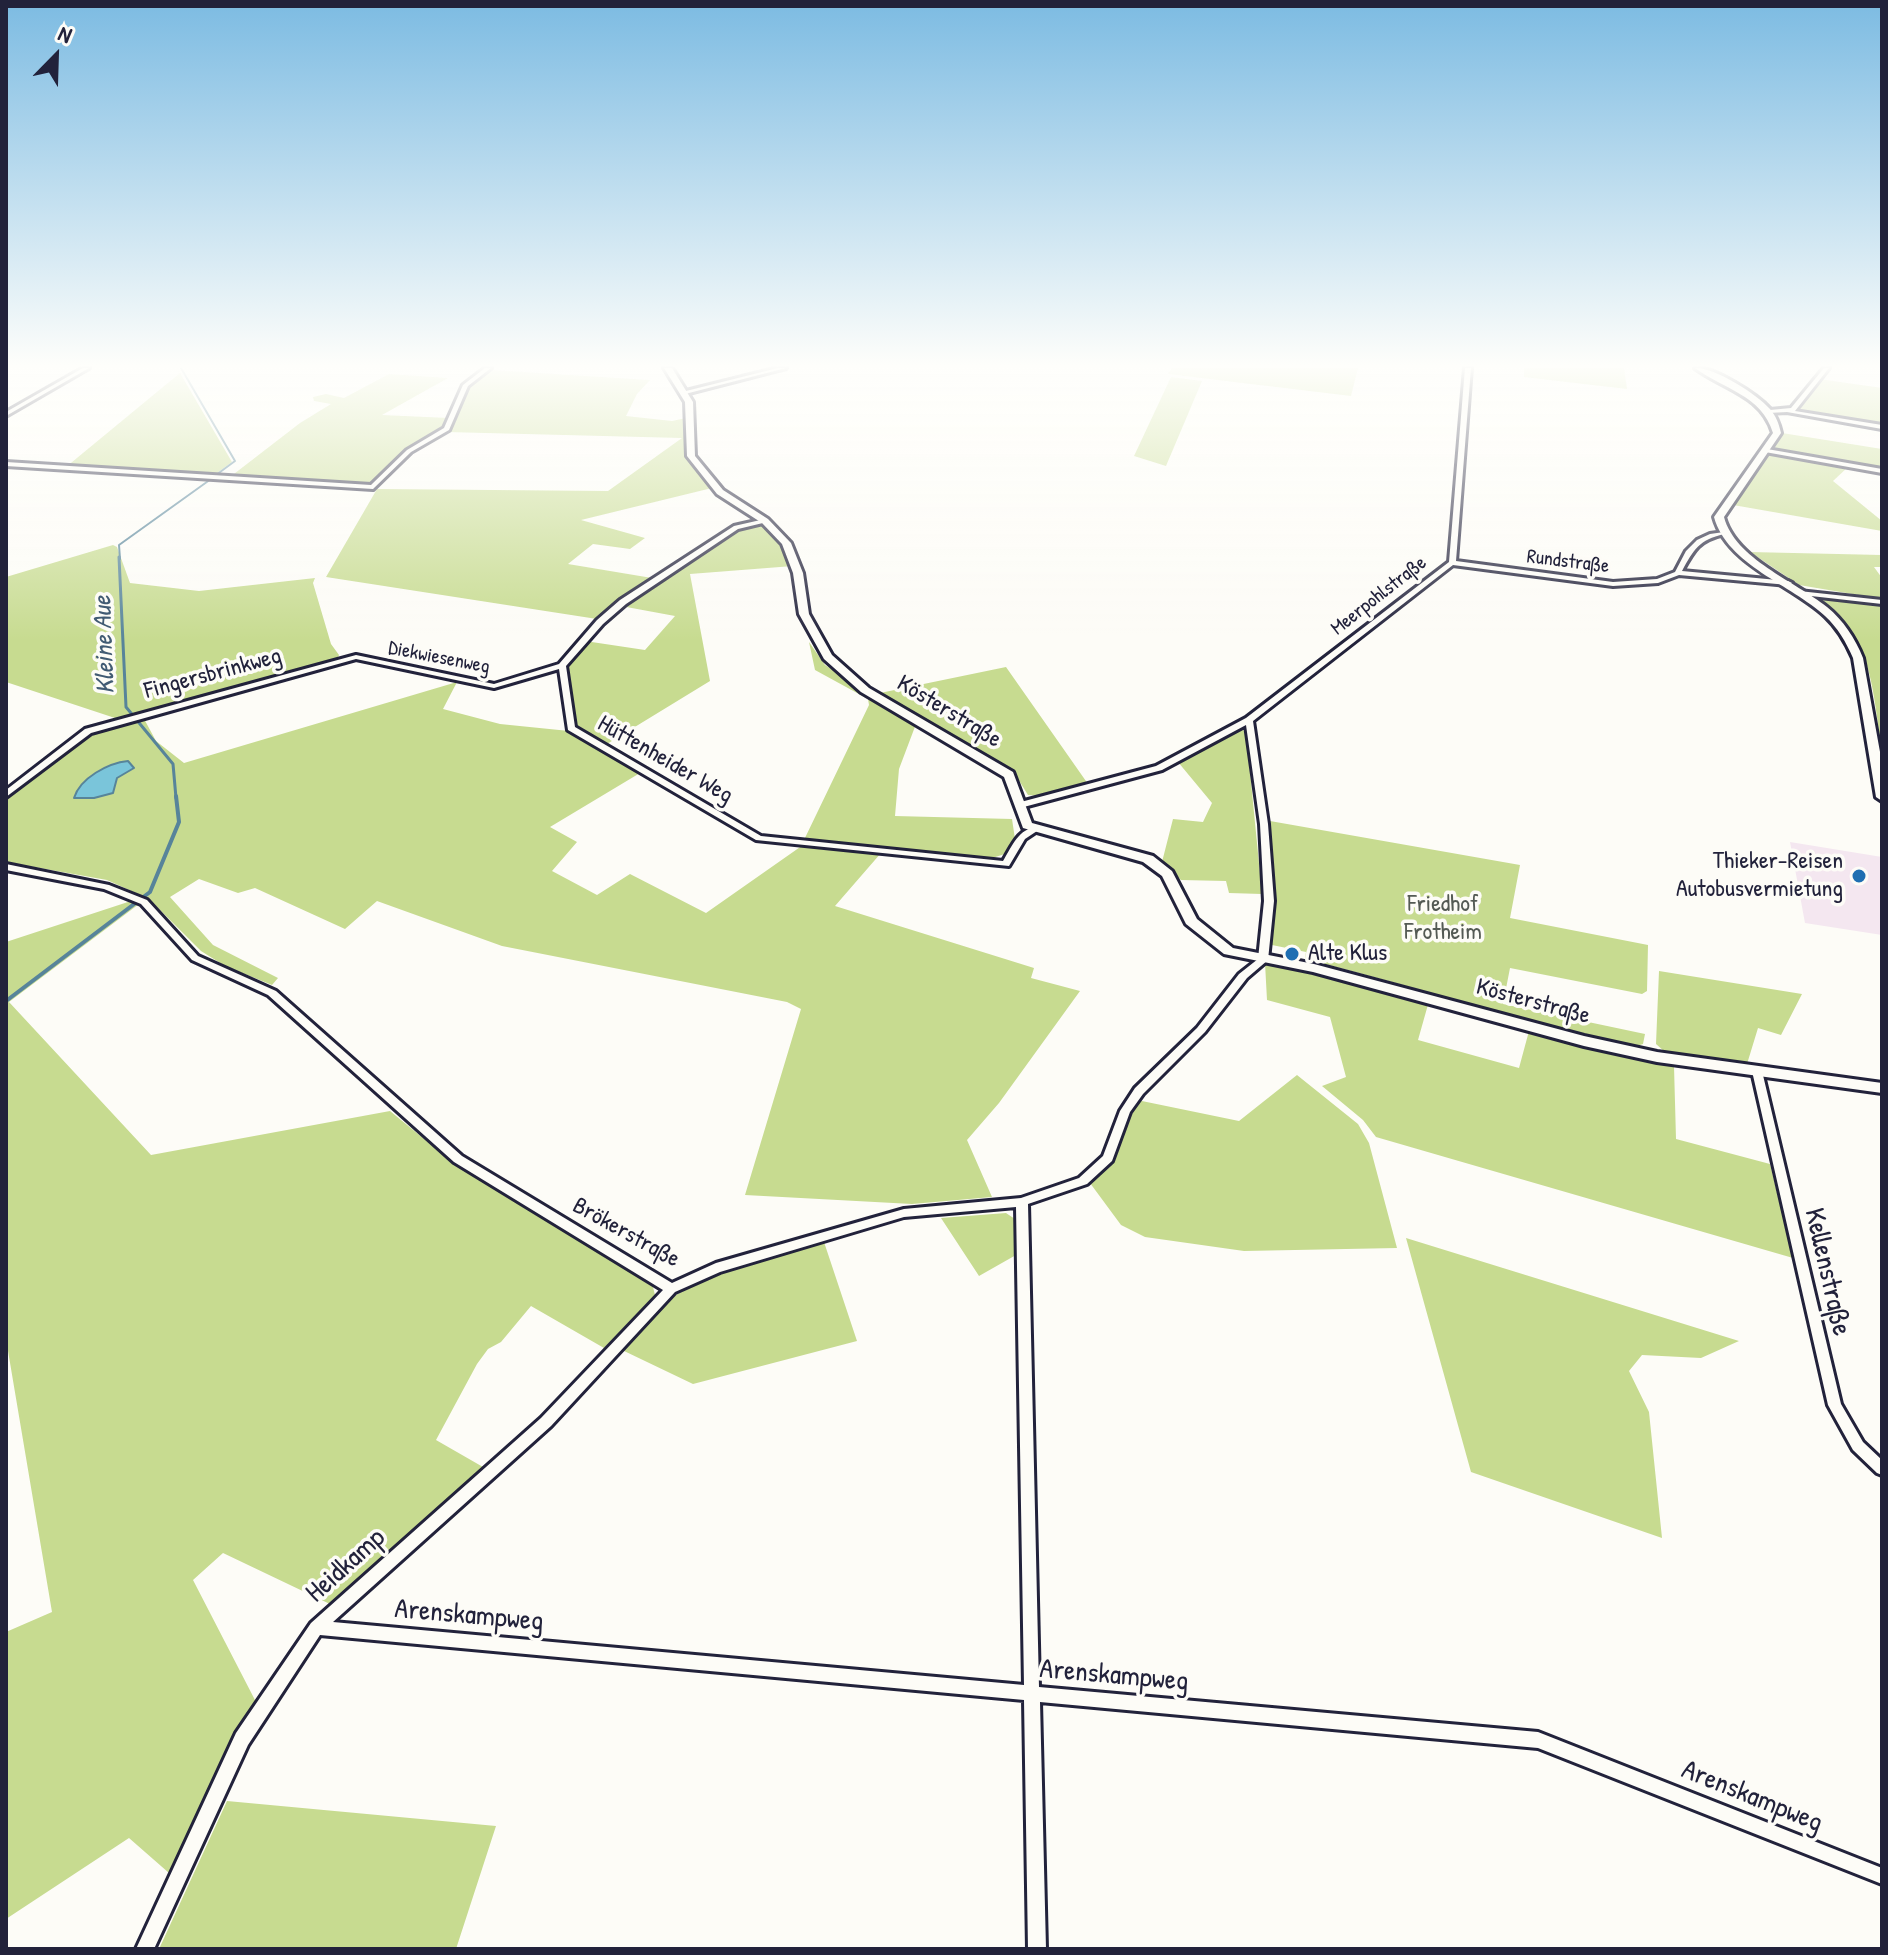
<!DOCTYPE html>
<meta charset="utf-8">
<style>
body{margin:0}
#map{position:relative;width:1888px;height:1955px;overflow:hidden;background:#fdfcf7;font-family:"Patrick Hand",sans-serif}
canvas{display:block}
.frame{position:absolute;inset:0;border:8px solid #22223b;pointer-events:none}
.north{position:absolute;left:16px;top:16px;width:80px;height:80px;-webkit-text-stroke:6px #fdfcf7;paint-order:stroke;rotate:23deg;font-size:22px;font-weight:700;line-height:32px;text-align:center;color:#22223b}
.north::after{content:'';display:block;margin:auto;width:28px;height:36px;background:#22223b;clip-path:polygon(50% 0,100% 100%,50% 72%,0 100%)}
</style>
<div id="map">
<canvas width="1888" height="1955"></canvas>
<div class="frame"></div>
<div class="north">N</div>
</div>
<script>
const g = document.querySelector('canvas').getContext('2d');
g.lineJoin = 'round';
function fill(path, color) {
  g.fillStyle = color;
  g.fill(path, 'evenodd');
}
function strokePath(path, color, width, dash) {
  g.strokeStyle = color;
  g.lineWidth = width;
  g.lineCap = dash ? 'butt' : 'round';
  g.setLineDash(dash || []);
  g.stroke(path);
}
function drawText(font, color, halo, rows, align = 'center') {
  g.font = font + ' "Patrick Hand",sans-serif';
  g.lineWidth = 7;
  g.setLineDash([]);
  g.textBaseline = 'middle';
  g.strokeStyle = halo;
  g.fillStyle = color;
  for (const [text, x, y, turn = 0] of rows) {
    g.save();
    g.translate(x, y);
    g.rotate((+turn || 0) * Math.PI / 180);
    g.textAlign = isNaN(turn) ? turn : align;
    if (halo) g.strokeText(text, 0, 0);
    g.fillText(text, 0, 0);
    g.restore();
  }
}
fill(new Path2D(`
 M1790 842 1882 857V935L1805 923Z`), '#f4e7f0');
fill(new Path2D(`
 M1172 368H1358L1351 396 1168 374Z
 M1524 368H1624L1627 389 1524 377Z
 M490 370 650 380 637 394 626 416 672 421 686 418C682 448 691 467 712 488L581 520 645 538 630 549 593 544 568 564 658 579 597 619 326 577 377 489 608 491 682 438 446 432 471 385Z
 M180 373 232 462 213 476 66 467Z
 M389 374 448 378 382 415 449 418C442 435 423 439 409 449 392 460 385 478 365 485L230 477 300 423 331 404 314 401 313 397 326 394 344 398Z
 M1171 377 1202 381 1166 466 1134 456Z
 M1819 379 1882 388V425L1798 412Z
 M1782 433 1882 449V469L1773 451Z
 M1770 453 1848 467 1833 481 1882 521V531L1733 505Z
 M764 523 784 543 793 566 690 574 710 681 607 744 574 727 568 666 585 641 645 650 675 616 621 606 737 527Z
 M113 545 117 547 130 583 199 591 315 578 313 583 331 644 339 655 337 660 118 719 6 682V577Z
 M1750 552 1882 555V567H1874L1882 578V599L1799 585Z
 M1817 596 1882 603V750C1876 716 1874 675 1859 645 1849 626 1831 613 1815 600Z
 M809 642 825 665 916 724 899 769 895 816 1012 819 1015 839 1008 853 989 859 804 840 869 705 868 699 815 670Z
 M1006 667 1088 784 1042 796 1028 795 1015 774 880 693Z
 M457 682 443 709 500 724 569 731 640 773 550 827 577 842 552 871 597 895 630 874 706 913 803 845 881 853 835 906 1034 968 1031 978 1080 991 999 1103 967 1140 992 1197 912 1204 745 1195 801 1009 787 1002 502 946 377 901 345 929 255 888 238 893 199 879 170 897 213 945 278 978 272 985 225 966 201 951 149 899 107 880 6 862V800L92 732 143 717 156 741 184 763Z
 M1237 729 1246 731 1262 894 1229 893 1226 881 1181 880 1162 862 1173 819 1203 822 1212 803 1178 762Z
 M1270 821 1520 865 1510 918 1648 945 1647 991 1642 994 1510 968 1503 1004 1645 1034 1643 1044 1637 1046C1525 1022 1417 987 1305 959L1306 952 1272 945 1275 884Z
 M131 901 139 904 9 1002 151 1155 390 1111 456 1165 652 1283 655 1295 604 1348 531 1306 501 1342 488 1349 477 1364 436 1440 483 1467 332 1605 223 1553 193 1580 256 1702 169 1873 129 1838 6 1919V1632L52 1612 6 1339V942Z
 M1265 963 1313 972 1429 1001 1418 1040 1519 1068 1529 1031 1609 1054 1674 1066 1676 1139 1770 1164 1793 1258 1376 1137 1363 1120 1322 1086 1346 1077 1330 1017 1267 1000Z
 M1659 971 1802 994 1781 1035 1758 1028 1747 1064 1665 1052 1656 1044Z
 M1297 1075 1358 1124 1369 1143 1397 1248 1244 1251 1145 1237 1121 1225 1090 1183 1114 1160 1137 1100 1239 1121Z
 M1006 1213 1015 1219 1016 1255 979 1276 941 1218Z
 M1406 1238 1739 1341 1701 1358 1642 1355 1629 1371 1649 1412 1662 1538 1471 1472Z
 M824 1242 857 1341 693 1384 622 1350 674 1296 716 1274Z
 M227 1801 496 1826 456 1949H159Z`), '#c7db90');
const water = new Path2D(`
 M128 761 134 768 117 778 113 793 94 798H74C80 778 108 763 128 761Z`);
fill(water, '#7ac5da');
strokePath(water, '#57849a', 2);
strokePath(new Path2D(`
 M181 368 235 461 216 475
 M120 559 119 545 211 479`), '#57849a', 2);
strokePath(new Path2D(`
 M119 557 126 707 173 764 176 798`), '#57849a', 3);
strokePath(new Path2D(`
 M6 1001 150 892 179 822 176 796`), '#57849a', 4);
const street = new Path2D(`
 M83 368H89L6 416V412Z
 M485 368H491L468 386 449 430 411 452 373 489 6 466V462L371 485 407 450 444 428 463 385Z
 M778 368H786L685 394 682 392Z
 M1465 368H1471L1456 561 1613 582 1657 579 1675 572 1686 551 1697 540 1710 534 1724 532V534C1699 540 1694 549 1682 571L1788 581 1792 583 1788 585 1679 575 1658 583 1613 586 1453 565 1253 721 1268 824 1274 901 1268 960 1247 978 1205 1032 1143 1094 1130 1112 1112 1161 1087 1184 1028 1204 1039 1687 1538 1732 1882 1868V1884L1538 1748 1040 1702 1046 1949H1028L1024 1700 320 1635 248 1745 154 1949H136L236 1733 311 1623 541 1418 663 1290 454 1162 268 995 192 960 141 904 104 889 6 870V864L109 885 147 900 198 956 276 991 462 1156 672 1283 716 1263 904 1209 1021 1198 1079 1178 1103 1156 1120 1111 1135 1088 1197 1028 1239 974 1258 959 1264 901 1260 824 1246 725 1162 770 1020 808 1016 805 1017 803 1156 766 1246 718 1449 562ZM1016 1207 1024 1685 333 1622 551 1426 675 1292 720 1272 904 1217Z
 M1824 368H1829L1795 411 1882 425V429L1787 412 1768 413 1767 412 1770 410 1791 408Z
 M1767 449 1882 469V473L1765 452V450Z
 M765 519 767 520V522L738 529 626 604 603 624 566 666 575 727 761 836 1003 861C1012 846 1019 828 1037 827L1038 829 1037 831 1025 839 1009 866 756 840 568 730 559 669 494 688 356 659 91 733 6 797V790L85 729 356 655 494 684 559 664 597 620 620 600 734 526Z
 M1799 591 1882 600V604L1802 595 1798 593Z
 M1757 1067 1761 1068 1762 1071 1841 1404 1863 1442 1882 1460V1475L1877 1473 1853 1450 1828 1405 1752 1071 1753 1068Z`);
const secondary = new Path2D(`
 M664 368H672L693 402 695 456 723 490 768 519 791 543 803 573 809 614 832 655 869 688 1013 772 1032 823 1153 856 1172 871 1197 919 1233 948 1314 964 1584 1036 1657 1052 1882 1083V1093L1657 1062 1584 1046 1313 972 1224 954 1186 924 1162 876 1143 862 1023 828 1004 777 861 692 824 659 799 614 793 573 782 544 762 523 717 494 687 456 685 402Z
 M1695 368C1714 367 1757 394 1770 409 1776 416 1779 424 1781 433L1724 517C1735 559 1795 581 1827 607 1843 620 1855 638 1863 658L1882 763V801L1876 797 1853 658C1846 642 1838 628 1825 616 1792 585 1727 565 1714 517L1773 433C1762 395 1723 389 1695 368Z`);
strokePath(street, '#22223b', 6);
strokePath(secondary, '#22223b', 6);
fill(street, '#fdfcf7');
fill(secondary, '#fdfcf7');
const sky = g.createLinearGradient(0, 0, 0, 641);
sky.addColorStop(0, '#7cbbe2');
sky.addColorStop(0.57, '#fefefb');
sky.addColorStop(1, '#fefefb00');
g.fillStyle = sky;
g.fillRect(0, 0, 1888, 641);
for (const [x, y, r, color] of [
 [1859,876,8,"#1f6fb2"],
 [1292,954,8,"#1f6fb2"]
]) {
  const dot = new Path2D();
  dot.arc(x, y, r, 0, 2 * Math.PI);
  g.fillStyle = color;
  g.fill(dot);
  strokePath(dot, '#fdfcf7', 3);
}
drawText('20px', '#22223b', '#fdfcf7', [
 ["Rundstraße",1568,562,7],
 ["Meerpohlstraße",1379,596,-38],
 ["Diekwiesenweg",439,658,11]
]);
drawText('24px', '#22223b', '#fdfcf7', [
 ["Fingersbrinkweg",213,674,-15],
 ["Kösterstraße",949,712,31],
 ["Hüttenheider Weg",665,760,30],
 ["Kösterstraße",1533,1002,15],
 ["Brökerstraße",626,1233,29]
]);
drawText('24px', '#22223b', '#fdfcf7', [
 ["Thieker-Reisen",1843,862],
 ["Autobusvermietung",1843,890],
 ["Alte Klus",1308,954,"left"]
], 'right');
drawText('24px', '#545a54', '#fdfcf7', [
 ["Friedhof",1443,905],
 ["Frotheim",1443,933]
]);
drawText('italic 26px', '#415b73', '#fdfcf7', [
 ["Kleine Aue",105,645,-92]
]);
drawText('28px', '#22223b', '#fdfcf7', [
 ["Kellenstraße",1827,1272,77],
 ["Heidkamp",346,1566,-42],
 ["Arenskampweg",469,1616,5],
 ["Arenskampweg",1114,1676,5],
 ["Arenskampweg",1752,1797,22]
]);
</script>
